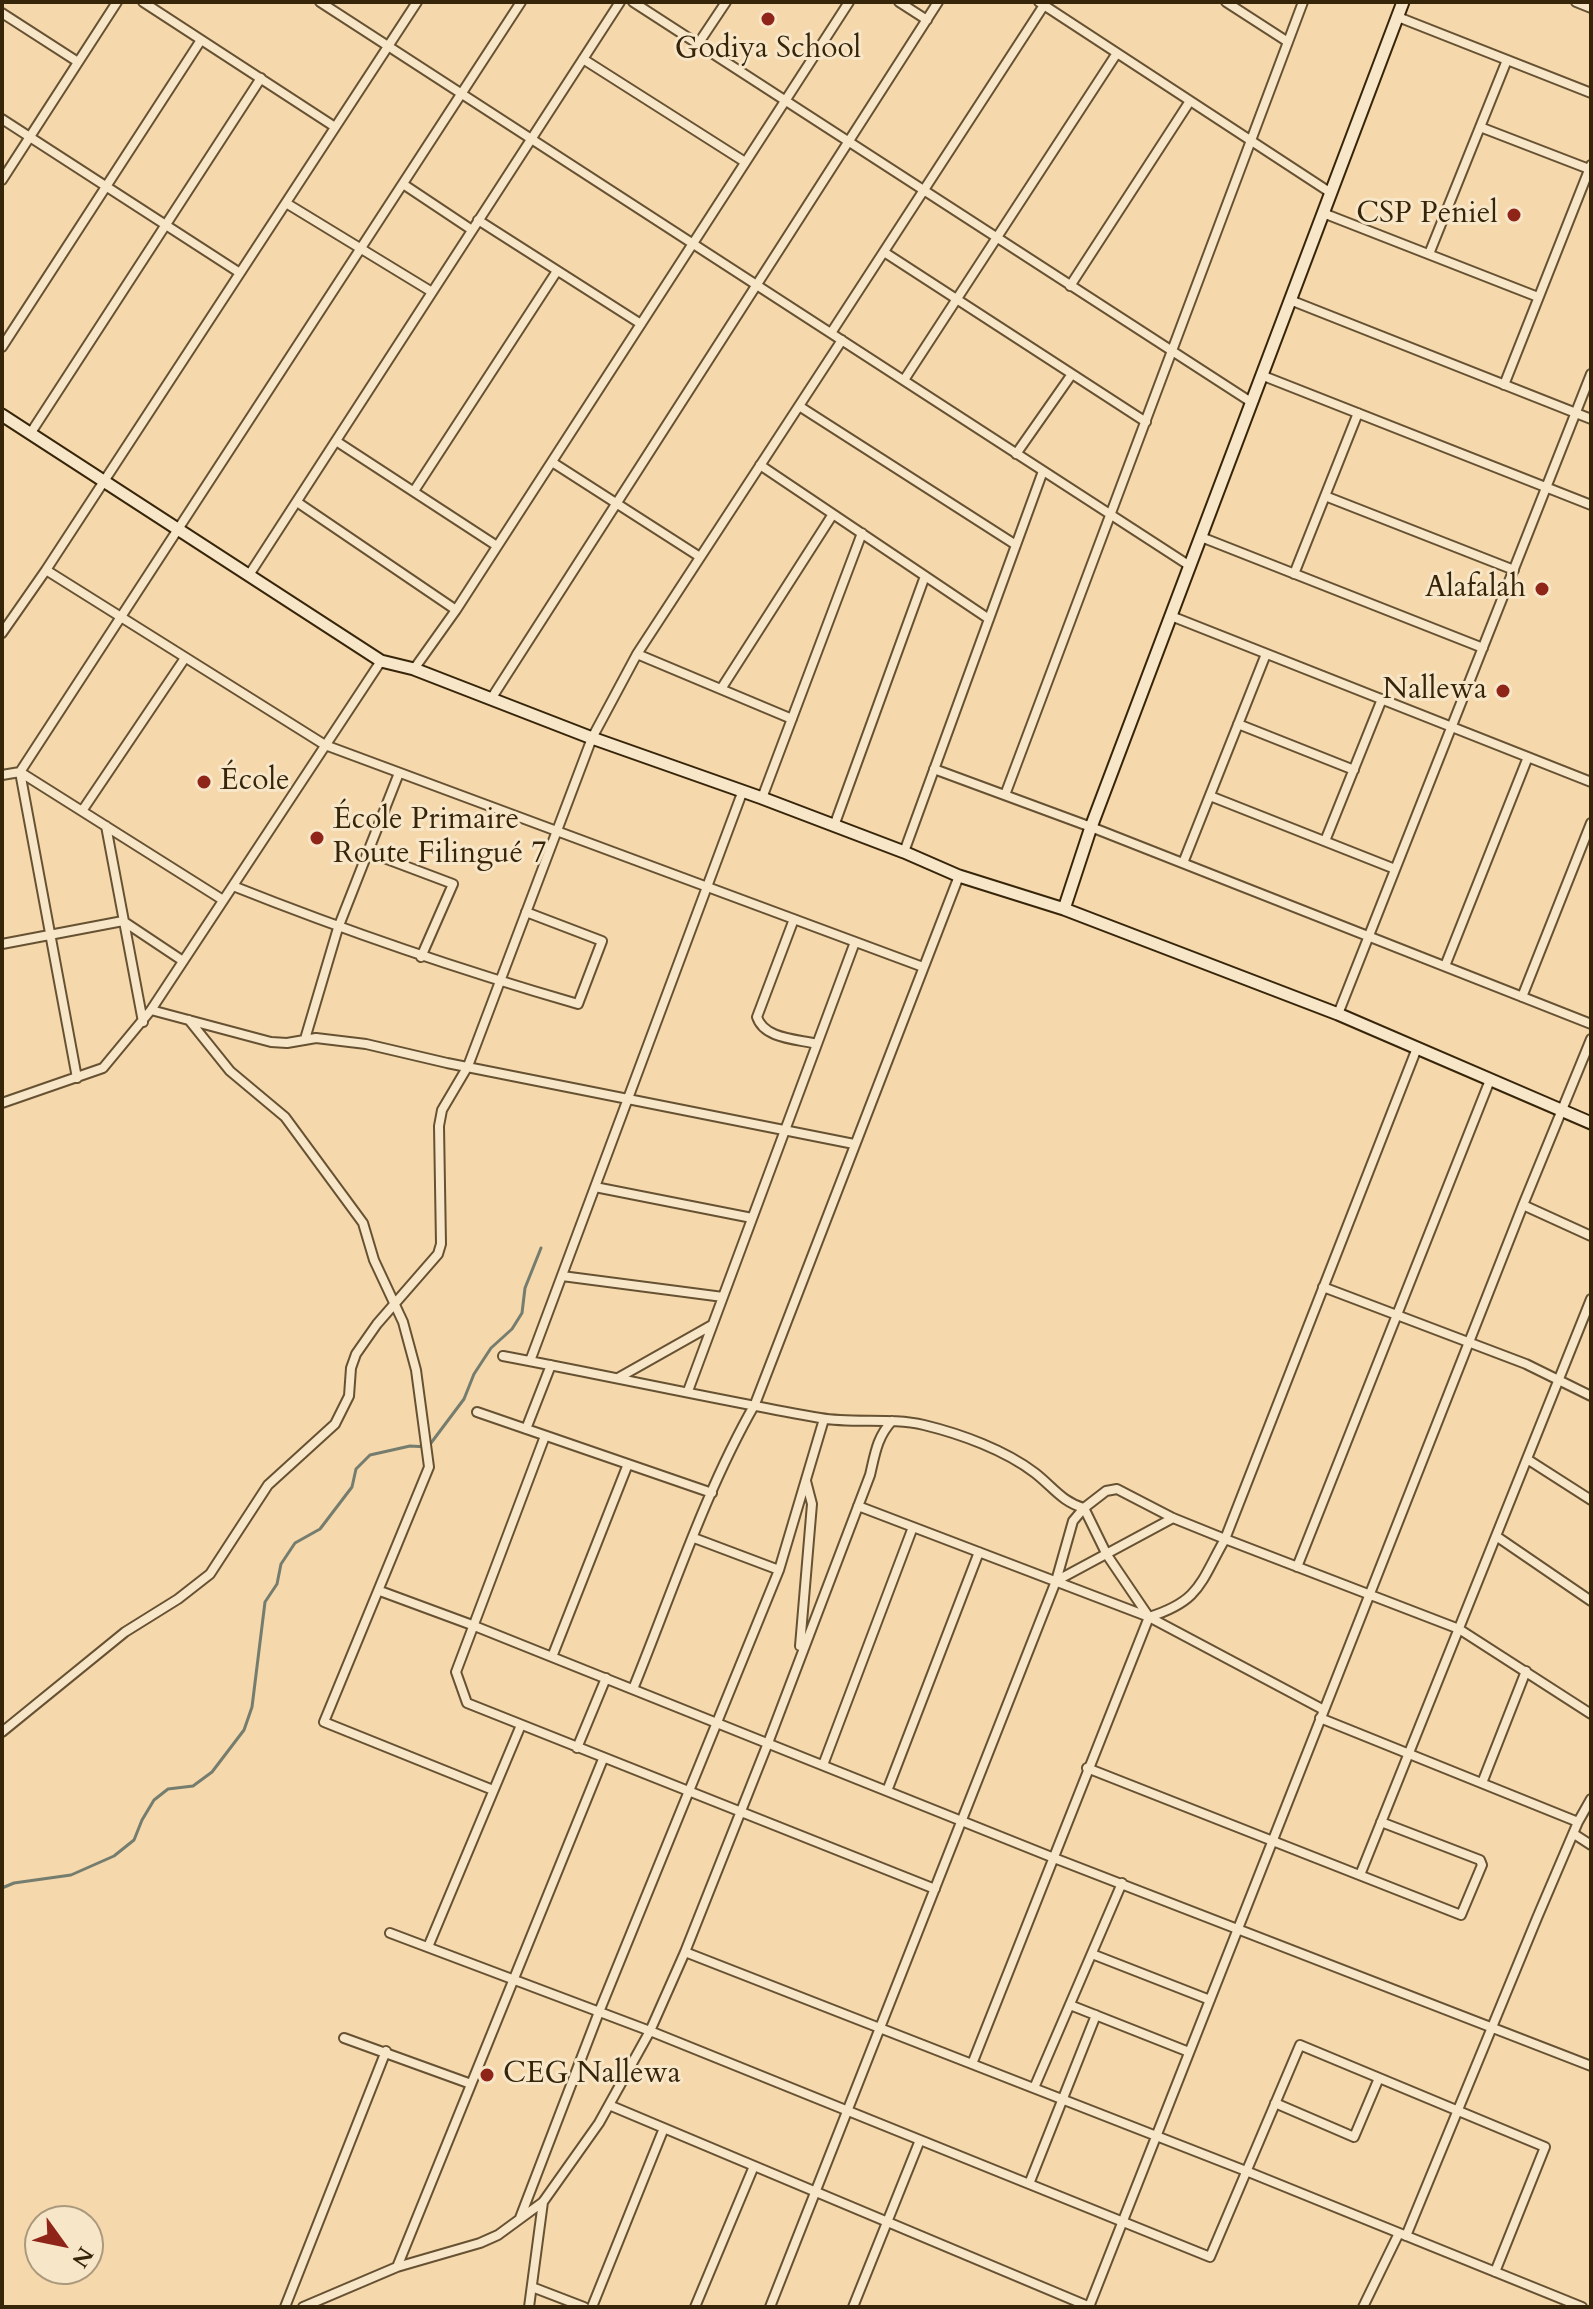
<!DOCTYPE html>
<meta charset="utf-8">
<style>
body{margin:0}
#map{position:relative;width:1593px;height:2309px;overflow:hidden;background:#f5d8ac;font-family:Cardo,serif}
canvas{display:block}
.frame{position:absolute;inset:0;border:4px solid #37250a;pointer-events:none}
.north{position:absolute;left:24px;top:2205px;width:80px;height:80px;box-sizing:border-box;background:#f8e6c9;border:2px solid #ab997d;border-radius:50%;rotate:123deg;font-size:22px;font-weight:700;line-height:32px;text-align:center;color:#37250a}
.north::after{content:'';display:block;margin:auto;width:28px;height:36px;background:#8f2418;clip-path:polygon(50% 0,100% 100%,50% 72%,0 100%)}
</style>
<div id="map">
<canvas width="1593" height="2309"></canvas>
<div class="frame"></div>
<div class="north">N</div>
</div>
<script>
const g = document.querySelector('canvas').getContext('2d');
g.lineJoin = 'round';
function strokePath(path, color, width, dash) {
  g.strokeStyle = color;
  g.lineWidth = width;
  g.lineCap = dash ? 'butt' : 'round';
  g.setLineDash(dash || []);
  g.stroke(path);
}
function drawText(font, color, halo, rows, align = 'center') {
  g.font = font + ' Cardo,serif';
  g.lineWidth = 6;
  g.setLineDash([]);
  g.textBaseline = 'middle';
  g.strokeStyle = halo;
  g.fillStyle = color;
  for (const [text, x, y, turn = 0] of rows) {
    g.save();
    g.translate(x, y);
    g.rotate((+turn || 0) * Math.PI / 180);
    g.textAlign = isNaN(turn) ? turn : align;
    if (halo) g.strokeText(text, 0, 0);
    g.fillText(text, 0, 0);
    g.restore();
  }
}
strokePath(new Path2D(`
 M2 1888 14 1883 71 1875 114 1856 134 1840 142 1820 154 1800 168 1789 193 1786 212 1772 244 1730 252 1707 265 1602 277 1584 281 1564 295 1543 320 1529 352 1487 356 1469 370 1455 410 1446 428 1447 464 1399 474 1374 491 1348 512 1329 522 1313 525 1288 541 1248`), '#757d6f', 3);
const street = new Path2D(`
 M143 2 335 127
 M320 2 1190 566
 M633 2 1251 402
 M899 2 927 20
 M1039 2 1331 193
 M1226 2 1288 42
 M1576 2 1591 8
 M2 13 78 62
 M1398 17 1591 93
 M698 44 726 2
 M583 59 745 162
 M2 119 240 273
 M1480 127 1589 169
 M2 180 117 2
 M403 184 472 230
 M286 203 432 292
 M1323 213 1538 297
 M478 220 641 324
 M884 252 1146 422
 M1429 254 1507 60
 M1070 286 1190 101
 M1290 300 1591 419
 M831 333 1046 2
 M2 347 201 40
 M1261 375 1591 505
 M904 380 1117 53
 M1504 385 1591 165
 M799 406 1016 545
 M30 434 261 78
 M336 441 497 546
 M1016 454 1072 374
 M552 462 700 557
 M760 465 989 619
 M414 491 557 271
 M1325 496 1514 570
 M297 502 456 610
 M1201 537 1483 648
 M46 570 325 745 923 967
 M1294 574 1358 413
 M249 575 620 2
 M1171 616 1591 782
 M2 633 46 570 417 2
 M637 654 792 719
 M414 669 456 610 849 2
 M721 689 833 514
 M491 699 938 2
 M1238 724 1354 770
 M934 769 1091 827 1591 1024
 M2 775 20 772 223 900
 M1005 795 1303 2
 M1210 796 1395 869
 M762 798 862 533
 M82 811 185 658
 M106 826 143 1022
 M834 826 925 576
 M1325 841 1382 699
 M368 852 453 884 421 957
 M904 852 1043 471
 M1183 863 1266 654
 M233 886C346 931 460 970 578 1004L602 941 526 912
 M794 919 757 1017C764 1039 797 1039 817 1044
 M2 944 123 921 183 961
 M1445 966 1528 757
 M1522 997 1591 823
 M151 1010 271 1042 287 1043 316 1038 366 1044 447 1063 854 1144
 M1338 1014 1591 374
 M189 1020 230 1071 285 1117 363 1223 374 1260 403 1322 416 1370 429 1467 324 1722 493 1790
 M305 1039 338 928 399 773
 M77 1078 20 772 521 2
 M2 1103 103 1068 151 1010 381 661
 M595 1187 752 1218
 M1523 1205 1591 1236
 M562 1276 723 1297
 M1323 1287 1526 1364 1591 1396
 M503 1356C609 1376 714 1399 820 1418 854 1424 890 1417 924 1425 961 1434 1005 1450 1035 1473 1053 1487 1062 1502 1084 1508L1106 1491 1117 1489 1173 1518 1225 1539 1459 1629 1591 1714
 M530 1361 742 793
 M618 1378 712 1325
 M688 1391 855 942
 M477 1412 712 1493
 M526 1429 551 1365
 M545 1436 456 1672 467 1703 935 1889
 M1527 1459 1591 1500
 M858 1506 1149 1617 1324 1710
 M1496 1536 1591 1601
 M694 1538 779 1570
 M1297 1567 1490 1080
 M1056 1581 1173 1518
 M380 1591 472 1625 1054 1858 1591 2066
 M800 1646 812 1504 806 1481
 M552 1657 628 1464
 M633 1689C671 1596 705 1491 755 1404L959 876
 M1320 1718 1578 1822
 M2 1732 125 1632 178 1599 210 1574 268 1485 335 1424 349 1396 351 1368 356 1354 377 1324 438 1254 441 1244 439 1126 442 1110 468 1066 592 738 637 654 842 340
 M577 1748 606 1678
 M823 1765 913 1527
 M1087 1768 1461 1915 1482 1865 1480 1860 1381 1822
 M1482 1783 1526 1671
 M887 1791 979 1552
 M1574 1834 1591 1845
 M1360 1875 1591 1299
 M390 1933 650 2031 1210 2257 1300 2045 1545 2147 1495 2272
 M428 1947 521 1725
 M685 1952 1246 2171 1582 2307
 M1092 1954 1210 2000
 M1070 2005 1189 2052
 M344 2038 471 2084
 M972 2064 1149 1617C1200 1601 1200 1583 1225 1539L1417 1048
 M1034 2088 1122 1883
 M1275 2103 1354 2137 1379 2078
 M609 2105 1090 2307
 M1029 2184 1096 2015
 M520 2218 599 2012 779 1570 824 1419
 M1406 2236 1537 1918 1578 1822 1591 1799
 M397 2267 603 1759
 M532 2287 584 2307
 M285 2307 386 2051
 M303 2307 397 2267 480 2243 498 2235 543 2202 599 2123 650 2031 685 1952 768 1743 870 1475C875 1454 877 1437 892 1421
 M529 2307 543 2202
 M592 2307 664 2128
 M695 2307 754 2166
 M770 2307 1056 1581 1073 1521 1084 1508 1107 1555 1149 1617
 M853 2307 920 2140
 M1089 2307 1523 1205 1591 1039
 M1363 2307 1399 2233`);
const secondary = new Path2D(`
 M2 415 381 661 414 669 592 738 762 798 904 852 959 876 1064 909 1338 1014 1591 1123
 M1064 909 1091 827 1403 2`);
strokePath(street, '#665232', 12);
strokePath(secondary, '#37250a', 15);
strokePath(street, '#f8e6c9', 8);
strokePath(secondary, '#f8e6c9', 11);
for (const [x, y, r, color] of [
 [768,19,8,"#8f2418"],
 [1514,215,8,"#8f2418"],
 [1542,589,8,"#8f2418"],
 [1503,691,8,"#8f2418"],
 [204,782,8,"#8f2418"],
 [317,838,8,"#8f2418"],
 [487,2075,8,"#8f2418"]
]) {
  const dot = new Path2D();
  dot.arc(x, y, r, 0, 2 * Math.PI);
  g.fillStyle = color;
  g.fill(dot);
  strokePath(dot, '#f8e6c9', 3);
}
drawText('30px', '#37250a', '#f8e6c9', [
 ["Godiya School",768,50,"center"],
 ["CSP Peniel",1498,215],
 ["Alafalah",1526,589],
 ["Nallewa",1487,691],
 ["École",220,782,"left"],
 ["École Primaire",333,821,"left"],
 ["Route Filingué 7",333,855,"left"],
 ["CEG Nallewa",503,2075,"left"]
], 'right');
</script>
